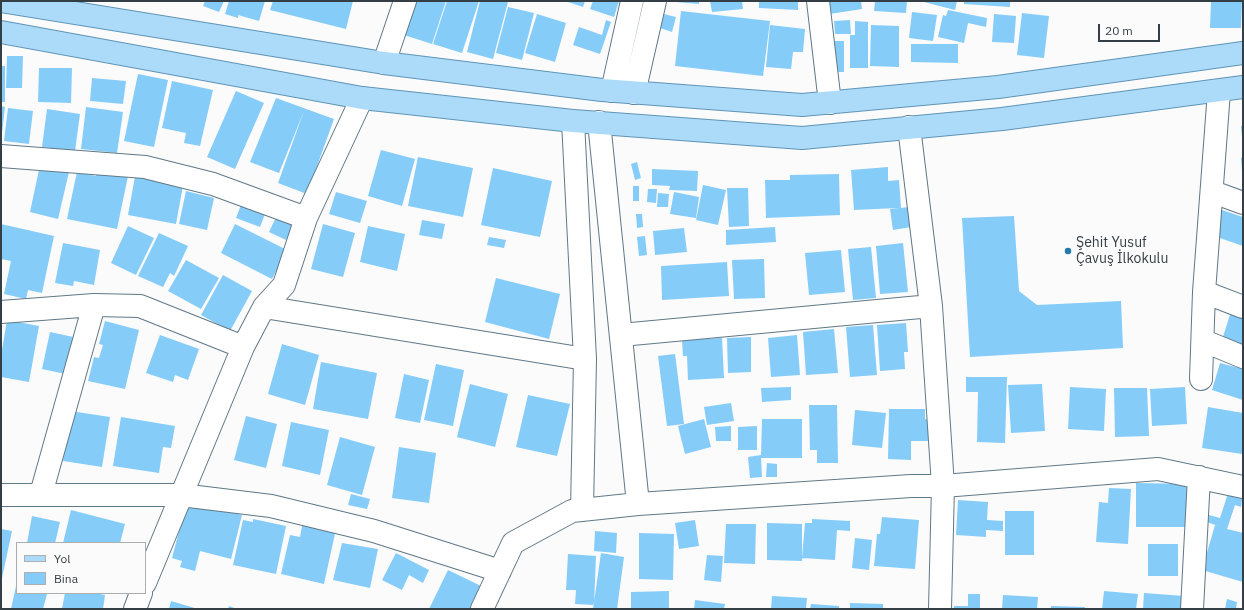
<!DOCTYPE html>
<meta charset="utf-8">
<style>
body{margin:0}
#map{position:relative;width:1244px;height:610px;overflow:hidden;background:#fbfbfb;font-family:"IBM Plex Sans",sans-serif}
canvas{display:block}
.frame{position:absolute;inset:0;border:2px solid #343e45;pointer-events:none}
.legend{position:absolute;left:16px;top:542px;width:130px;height:52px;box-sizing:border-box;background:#fbfbfb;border:1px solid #abafb2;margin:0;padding:5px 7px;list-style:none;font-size:12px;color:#343e45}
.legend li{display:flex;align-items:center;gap:8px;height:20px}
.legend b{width:20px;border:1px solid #abafb2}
.scale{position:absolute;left:1098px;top:24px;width:62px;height:18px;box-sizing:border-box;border:2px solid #343e45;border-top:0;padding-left:5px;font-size:12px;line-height:14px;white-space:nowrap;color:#343e45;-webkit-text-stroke:3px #fbfbfb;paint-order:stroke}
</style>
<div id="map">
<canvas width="1244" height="610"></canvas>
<div class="frame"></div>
<ul class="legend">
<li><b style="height:5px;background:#acdbf9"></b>Yol</li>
<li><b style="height:11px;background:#85ccf9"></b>Bina</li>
</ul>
<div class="scale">20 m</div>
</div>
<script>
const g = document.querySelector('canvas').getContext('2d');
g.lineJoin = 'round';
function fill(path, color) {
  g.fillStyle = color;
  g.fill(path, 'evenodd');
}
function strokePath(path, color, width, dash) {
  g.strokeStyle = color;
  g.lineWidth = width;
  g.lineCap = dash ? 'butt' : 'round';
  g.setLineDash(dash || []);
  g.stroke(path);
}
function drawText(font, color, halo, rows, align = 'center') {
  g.font = font + ' "IBM Plex Sans",sans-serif';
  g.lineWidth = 3;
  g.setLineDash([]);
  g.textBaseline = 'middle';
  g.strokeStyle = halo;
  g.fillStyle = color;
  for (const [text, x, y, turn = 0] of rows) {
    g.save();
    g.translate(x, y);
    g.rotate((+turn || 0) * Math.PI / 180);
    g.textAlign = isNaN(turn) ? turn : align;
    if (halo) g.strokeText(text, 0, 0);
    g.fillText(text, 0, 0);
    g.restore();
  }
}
fill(new Path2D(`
 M205 1H224L219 12 203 6Z
 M229 1H265L259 21 238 15V18L225 14Z
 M273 1H353L346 29 270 10Z
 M415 1H446L432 44 404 35Z
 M447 1H479L462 53 433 44Z
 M480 1 508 2 493 59 467 52Z
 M565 1H585L583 7Z
 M593 1H619L614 17 590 9Z
 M664 1H699V4Z
 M710 1H742L743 9 712 12Z
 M759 1H798V10L759 8Z
 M821 1H861L862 9 823 15Z
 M875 1H907L906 13 874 11Z
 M920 1H957L955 10Z
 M964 1H1010V7L964 4Z
 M1211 1H1242L1241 28H1210Z
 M508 7 534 13 522 60 496 53Z
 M948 10 987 18 986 27 968 23 964 43 938 37 943 15 946 16Z
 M681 11 770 21 763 76 675 66Z
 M912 12 937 15 933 41 909 38Z
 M1022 13 1049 16 1044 58 1017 55Z
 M537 14 566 23 555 62 525 53Z
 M664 14 676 17 672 32 660 28Z
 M994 14 1016 16 1014 43 992 42Z
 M606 20 611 22 600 54 573 45 579 27 602 35Z
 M850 20 851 34H835L834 21Z
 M855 21 868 22V68H850V35H855Z
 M770 25 805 29 803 52H793L791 69 766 67Z
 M871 25 899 26V67L870 66Z
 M827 26 833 27 832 41H844V72H827Z
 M911 44H958V63L911 62Z
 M7 56H23L22 88H6Z
 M1 66H5V102H1Z
 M39 68H72L71 103 38 102Z
 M138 74 168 80 154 147 124 141Z
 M92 78 126 81 123 104 90 101Z
 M172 81 213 90 200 146 184 143 186 133 162 128Z
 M236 91 264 103 235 169 207 157Z
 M276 98 334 119 307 194 278 183 304 111 279 173 250 162Z
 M1 106 5 107 2 133H1Z
 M86 107 123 112 117 153 81 149Z
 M8 108 33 111 29 144 4 141Z
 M47 109 80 114 75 151 42 147Z
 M1241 126H1243V137H1242Z
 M381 150 415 159 402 206 368 196Z
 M418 157 473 168 463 217 408 206Z
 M1243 157V171H1242L1241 158Z
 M637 162 641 178 635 180 631 164Z
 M40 165 69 172 58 219 30 212Z
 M888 167V181L899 180 901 208 908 207 911 227 893 230 890 209 898 208 854 210 851 170Z
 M493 168 552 181 540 237 481 225Z
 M652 169 698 171 697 191 669 190 670 186 652 185Z
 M97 170 128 176 117 229 67 219 77 172 96 176Z
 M136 171 184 180 176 224 128 215Z
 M839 174 840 215 766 218 765 180H790V175Z
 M703 185 726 190 718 225 696 220Z
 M633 186H639V201H633Z
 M727 188H748L749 226 729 227Z
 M648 189H657L656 203 647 202Z
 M186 191 214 198 207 230 179 224Z
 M336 192 367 201 360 223 329 214Z
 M674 192 699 197 696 218 670 214Z
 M658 193 669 194 668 207H657Z
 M241 205 265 214 260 227 236 218Z
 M1222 210 1243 217V246L1214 236Z
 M636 214H642L643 227 637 228Z
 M277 215 294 224 286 240 269 232Z
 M1014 216 1019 291 1037 305 1121 301 1123 348 970 357 962 218Z
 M422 220 445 224 442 239 419 235Z
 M1 224 54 236 42 293 28 290 26 299 4 294 11 261 1 259Z
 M235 224 287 250 272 279 221 253Z
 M323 224 355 233 343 277 311 269Z
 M128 226 154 238 136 275 111 263Z
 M368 226 405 234 397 271 360 262Z
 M775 227 776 242 726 245V230Z
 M684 228 687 252 655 255 653 231Z
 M159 233 188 246 174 276 170 273 163 287 138 276Z
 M645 236 647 255 639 256 637 237Z
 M489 237 506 240 504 248 487 245Z
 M63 243 100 250 94 285 74 281 73 286 55 283Z
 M903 243 908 292 880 294 876 246Z
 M871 247 876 298 853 300 848 249Z
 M841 250 845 292 809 295 805 253Z
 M764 259 765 298 734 299 732 260Z
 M186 260 219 278 201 309 168 291Z
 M727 262 729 296 662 300 661 266Z
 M223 275 252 291 230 331 201 315Z
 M496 278 560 294 549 339 485 322Z
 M1232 308 1243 312V346L1222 340Z
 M7 320 39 326 29 382 1 377V356Z
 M105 321 139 330 125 389 88 381 94 357 99 358 103 345 99 344Z
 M906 323 908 352H904L905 369 880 371 877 325Z
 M873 325 877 375 850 377 846 327Z
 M834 329 838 373 806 375 803 332Z
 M50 332 78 338 70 375 42 369Z
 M160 335 199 349 188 380 175 375 173 382 146 373Z
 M797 335 800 375 771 377 768 338Z
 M751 337V372L728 373 727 338Z
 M722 338 724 378 688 380 687 356H683L682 340Z
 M282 344 319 355 305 405 268 394Z
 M675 354 684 424 667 426 658 356Z
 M321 362 377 373 368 419 313 409Z
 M1220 363 1243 369V400L1212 390Z
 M436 364 464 370 453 426 424 420Z
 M404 374 429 380 420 423 395 418Z
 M966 377H1007L1005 443 977 442 978 392H966Z
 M470 384 508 394 495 447 457 437Z
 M1042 384 1045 431 1011 433 1008 385Z
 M791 387V400L762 402 761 388Z
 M1070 387 1106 389 1104 431 1068 429Z
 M1185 387 1187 424 1152 426 1150 389Z
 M1114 388H1147L1149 436 1115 437Z
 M528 395 570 404 557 456 516 447Z
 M731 403 734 421 707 425 704 407Z
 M809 405H837L838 463H817V450H810Z
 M1208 407 1243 413 1242 454 1202 448Z
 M889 409H925V419H936L935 441H911V460L888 459Z
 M855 410 886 413 882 448 852 445Z
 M70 411 110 417 102 467 63 461Z
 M246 416 277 424 266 468 234 460Z
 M121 417 175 426 171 448 163 447 159 473 113 466Z
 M704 419 711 447 685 454 678 426Z
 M762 419H802V458H761L762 477 750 478 748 457 761 455Z
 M291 422 329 430 320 475 282 466Z
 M731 426V441H716L715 427Z
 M757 426V450H738V427Z
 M340 437 375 447 362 495 327 485Z
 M399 447 436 453 429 503 392 498Z
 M767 463 777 464V477H766Z
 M1136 483 1191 484V527H1136Z
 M1230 487 1243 491 1241 507 1235 505 1227 529 1243 533V582L1202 570 1215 525 1221 527 1207 522 1209 515 1220 518Z
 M1109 488 1131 489 1128 544 1096 542 1099 502 1108 503Z
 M351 494 370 499 367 509 348 505Z
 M958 500 988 502 987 520 1003 521V531L986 530V537L956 535Z
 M187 501 242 515 231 559 200 551 195 571 180 567 182 561 172 558Z
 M71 510 125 524 120 543H63Z
 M1005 511H1034V555H1005Z
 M32 516 60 522 55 543H27Z
 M882 517 919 520 915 569 874 566 877 534H880Z
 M253 519 286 526 276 574 233 565 243 520 253 522Z
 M812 519 850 521V531L837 530 835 560 802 558 805 523H812Z
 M695 520 699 546 679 549 675 523Z
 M303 521 336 529 324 584 281 574 290 535 300 537Z
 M767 523 802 524V561L767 560Z
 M726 524H756L755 564 724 563Z
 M1 529 12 531 2 578H1Z
 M595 531 617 533 616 553 594 551Z
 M639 533 674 534 673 580 639 579Z
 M855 538 872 540 869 570 852 568Z
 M342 543 378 549 370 588 333 580Z
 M1148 544H1178V576H1148Z
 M396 553 429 570 423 583 409 575 402 590 382 580Z
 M601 553 624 557 617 609H593Z
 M568 554 596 556 594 605 575 604 576 590H566Z
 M707 555 723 556 721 582 704 580Z
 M448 570 481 586 470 609H429Z
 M16 586 17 593 47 594 43 609H11Z
 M669 591V609H631V592Z
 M1104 591 1138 594 1136 609H1102Z
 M65 593H95L105 595 103 609H62Z
 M1144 593 1184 596 1183 609H1143Z
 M968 594H980V609H954V606H968Z
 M1003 595 1038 597 1037 609H1002Z
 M772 596 807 598 806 609H771Z
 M1227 599 1237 602 1236 609H1225Z
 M695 600 725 604 724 609H694Z
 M171 601 198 609H169Z
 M850 603 883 604V609H850Z
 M811 604 839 606V609H810Z
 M229 606 237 609H228Z
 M1051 606 1085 607V609H1051Z`), '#85ccf9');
const minor = new Path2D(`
 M818 1 830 103
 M384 63 405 1
 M612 91 632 1
 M634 93 655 1
 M573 121 585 359 582 510
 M599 122 638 504
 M909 127 931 306 943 486 940 609
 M1 156 145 167 213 184 306 218
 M1213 192 1243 203
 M1204 292 1243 307
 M264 307 585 359
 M1 312 94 305 140 306 243 347
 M621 335 931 306
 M1204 341 1243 357
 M1201 379 1204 292 1219 91
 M41 494 94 305
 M1 495H181L271 506 374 531 500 571
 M145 583 243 347 264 307 284 285 306 218 362 98
 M135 609 141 593
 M482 609 513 543 572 511 638 504 911 486H943L1158 469 1243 487
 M1192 609 1199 477`);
const major = new Path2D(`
 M1 1 384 63 602 90 802 105 998 87 1243 53
 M1 32 362 98 573 121 802 138 1002 119 1243 87`);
strokePath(minor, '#617887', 24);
strokePath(major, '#5e94b7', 24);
strokePath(minor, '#fff', 22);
strokePath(major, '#acdbf9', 22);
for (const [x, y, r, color] of [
 [1068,251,4,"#227aa9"]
]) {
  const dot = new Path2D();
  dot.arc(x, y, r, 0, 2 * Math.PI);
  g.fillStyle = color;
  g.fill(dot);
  strokePath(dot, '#fbfbfb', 1.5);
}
drawText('14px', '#343e45', '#fbfbfb', [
 ["Şehit Yusuf",1076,243],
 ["Çavuş İlkokulu",1076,259]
], 'left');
</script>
